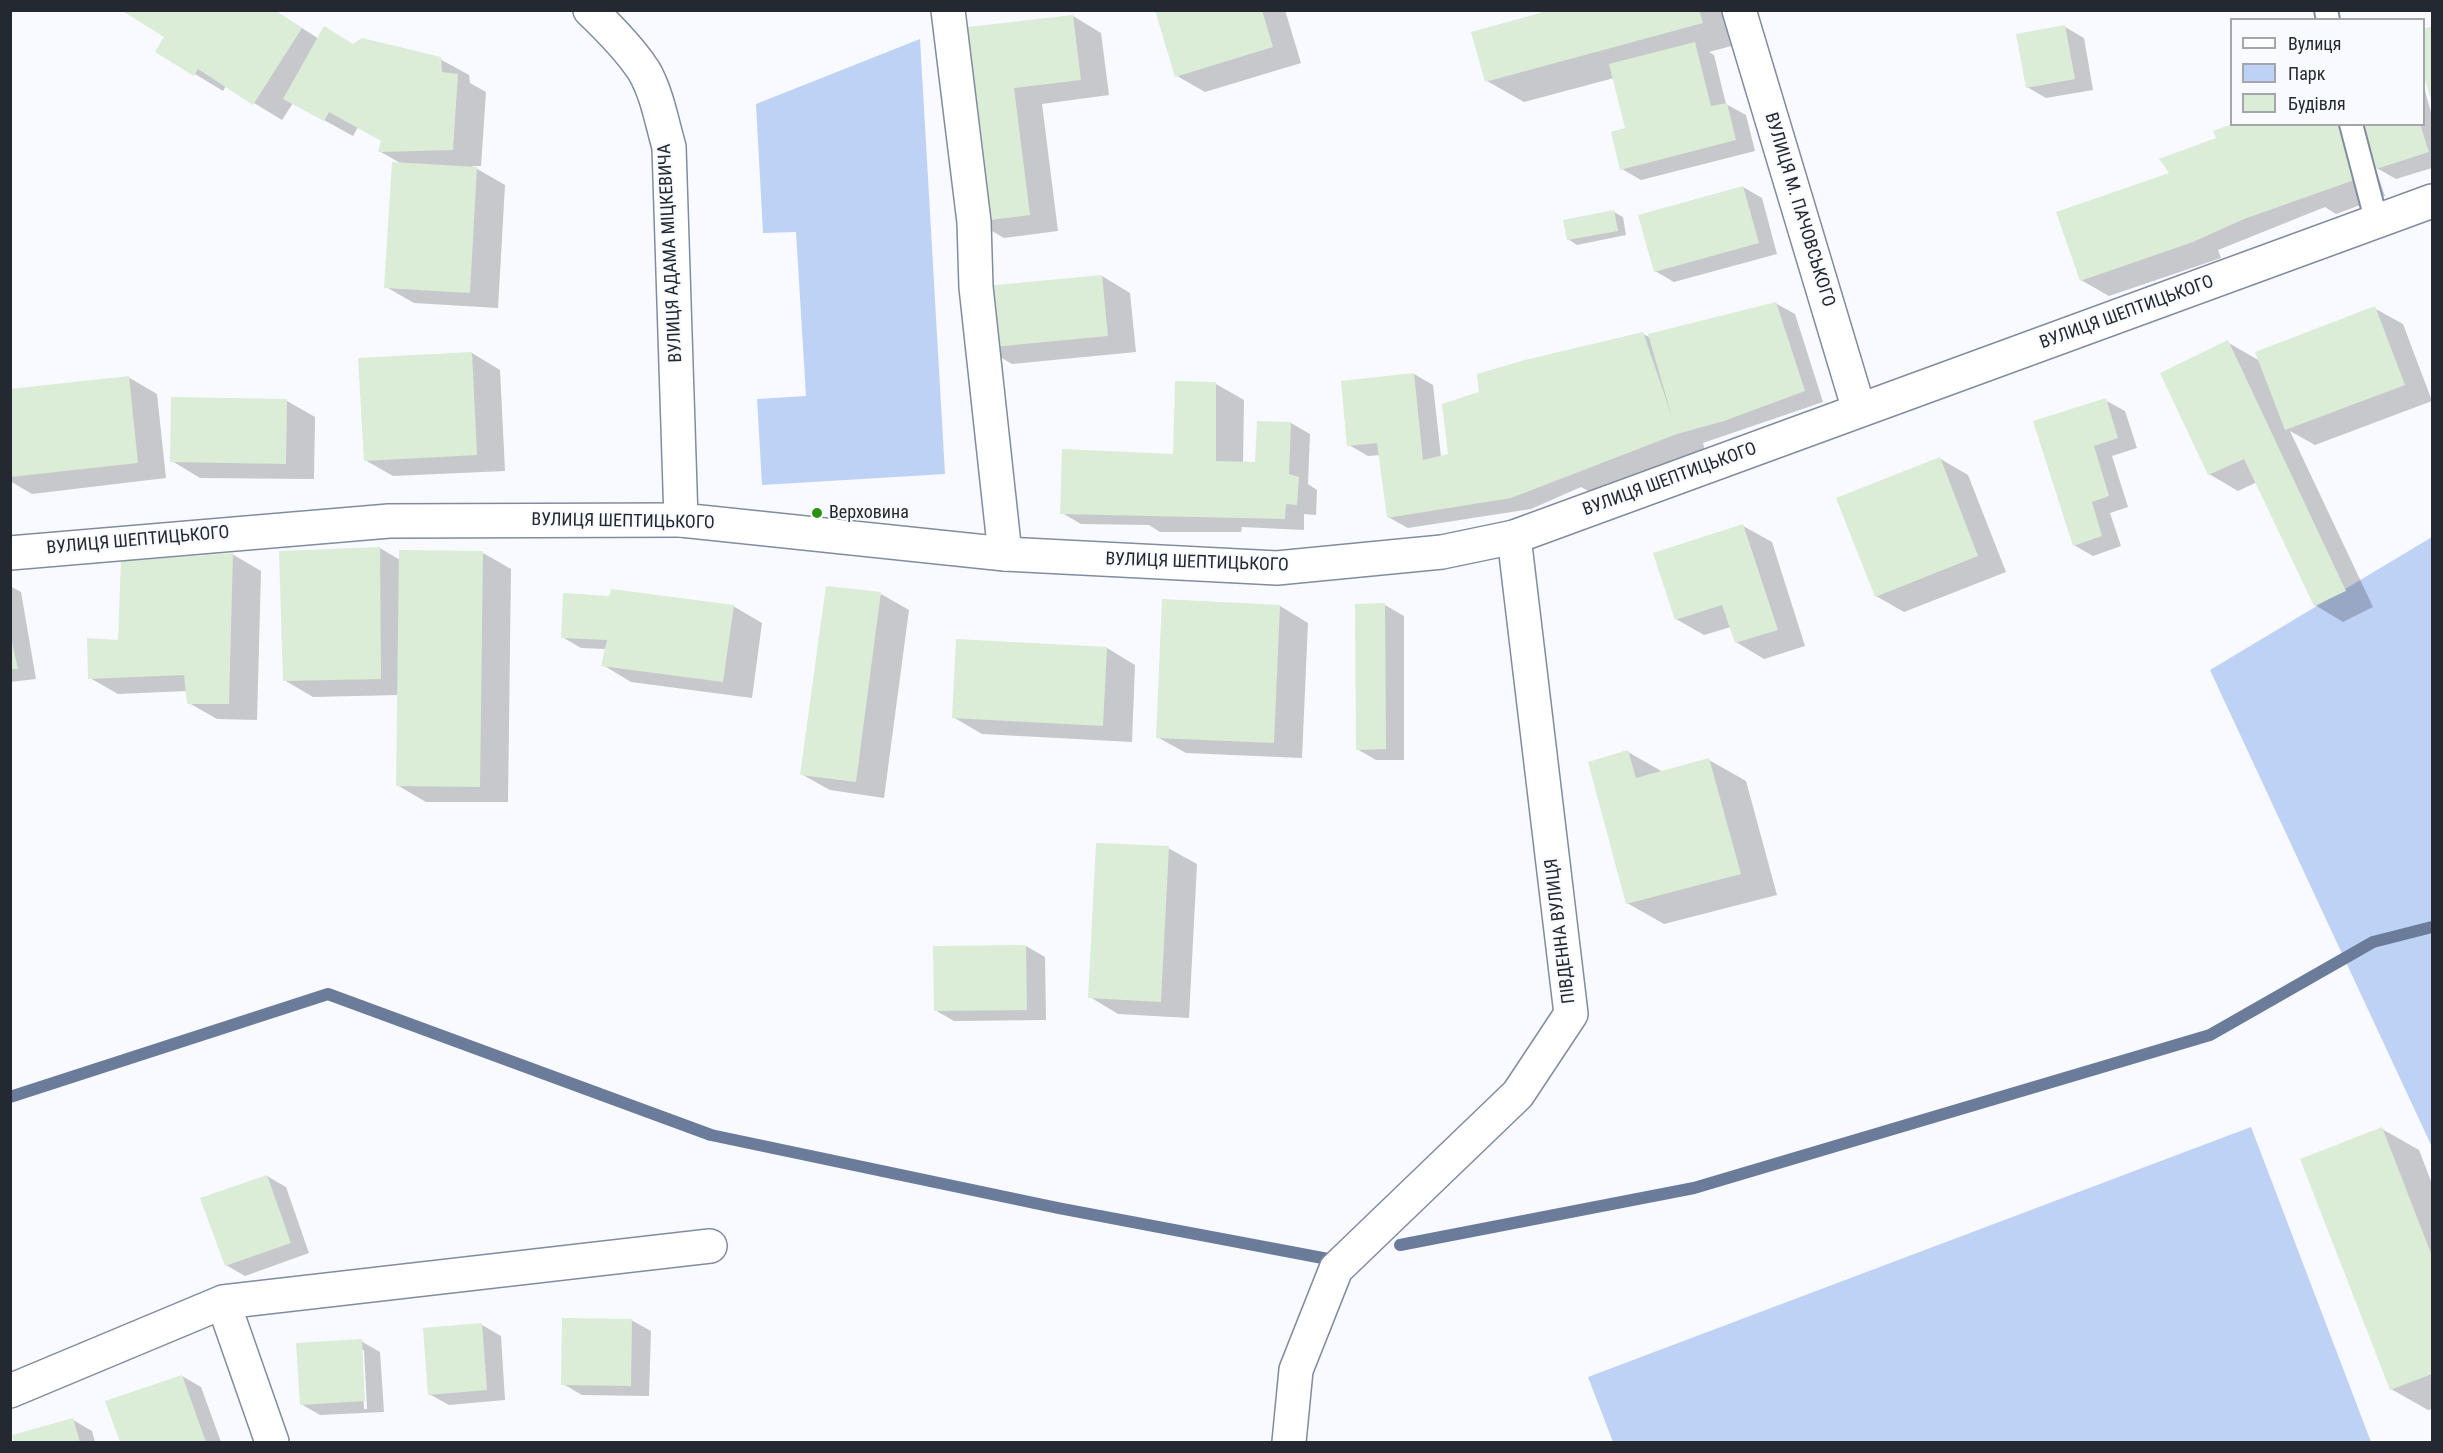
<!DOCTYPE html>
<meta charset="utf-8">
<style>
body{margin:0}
#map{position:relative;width:2443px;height:1453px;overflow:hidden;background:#f8faff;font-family:"Roboto Condensed",sans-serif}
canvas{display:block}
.frame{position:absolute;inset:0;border:12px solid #242931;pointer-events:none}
.legend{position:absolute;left:2230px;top:18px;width:195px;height:108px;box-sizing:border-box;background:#f8faff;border:2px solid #a3a6ad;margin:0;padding:8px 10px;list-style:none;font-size:18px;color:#242931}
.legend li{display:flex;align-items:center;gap:12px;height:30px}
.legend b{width:30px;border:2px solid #a3a6ad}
</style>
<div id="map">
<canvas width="2443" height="1453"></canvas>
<div class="frame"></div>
<ul class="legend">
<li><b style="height:8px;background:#fff"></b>Вулиця</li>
<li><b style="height:16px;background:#bed2f6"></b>Парк</li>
<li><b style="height:16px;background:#dbecd7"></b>Будівля</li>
</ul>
</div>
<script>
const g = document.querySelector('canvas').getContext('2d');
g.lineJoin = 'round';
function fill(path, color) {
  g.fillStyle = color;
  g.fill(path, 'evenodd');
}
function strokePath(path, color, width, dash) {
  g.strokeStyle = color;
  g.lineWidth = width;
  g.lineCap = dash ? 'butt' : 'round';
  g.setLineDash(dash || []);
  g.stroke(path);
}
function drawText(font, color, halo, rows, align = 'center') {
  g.font = font + ' "Roboto Condensed",sans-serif';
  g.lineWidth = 4.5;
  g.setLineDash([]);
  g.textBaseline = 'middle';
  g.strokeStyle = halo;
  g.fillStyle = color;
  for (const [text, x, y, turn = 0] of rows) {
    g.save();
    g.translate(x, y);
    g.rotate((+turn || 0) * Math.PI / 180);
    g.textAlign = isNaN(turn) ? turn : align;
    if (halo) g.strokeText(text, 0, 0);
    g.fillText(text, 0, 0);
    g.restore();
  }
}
fill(new Path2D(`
 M920 39 945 474 762 485 757 399 806 396 796 232 763 233 756 104Z
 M2432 537V1147L2210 670Z
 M2251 1127 2371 1442H1613L1588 1377Z`), '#bed2f6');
fill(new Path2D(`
 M274 10 319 39 440 59 469 75 470 83 486 92 481 166H472L505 185 498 308 414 303 386 287 402 164 379 151 383 141 358 127 353 136 293 103 282 120 226 86 223 91 157 51Z
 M1156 10H1285L1301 63 1205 92 1177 76Z
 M1557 10H1730L1739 44 1709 52 1714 55 1726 104 1746 115 1755 151 1641 180 1622 169 1627 129 1614 78 1524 102 1487 81Z
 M1073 16 1101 33 1109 95 1042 104 1058 231 1004 238 975 221 952 31Z
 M2065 27 2084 38 2093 90 2046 98 2027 87Z
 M2432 27V99L2424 73V31Z
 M2424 87 2432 116V168L2396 179 2375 167 2385 196 2336 214 2325 207 2218 250 2221 258 2109 296 2081 280 2169 174 2237 124H2424Z
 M1743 187 1762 198 1777 254 1674 282 1655 271Z
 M1614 212 1623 217 1626 235 1577 245 1568 239Z
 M1102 276 1130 293 1136 352 1012 364 983 347Z
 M1775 303 1795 314 1823 402 1703 443 1705 451 1592 493 1581 487 1531 509 1408 528 1388 517 1380 455 1368 456 1349 445 1414 374 1433 385 1441 457 1450 455 1643 334 1651 338Z
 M2374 308 2403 324 2432 401 2315 445 2290 431 2373 607 2343 622 2315 605 2257 482 2238 491 2209 474 2227 342 2260 361Z
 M472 353 500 370 505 471 393 476 365 460Z
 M128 377 157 394 166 478 32 494 10 481V391Z
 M1216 384 1244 400 1243 464H1256L1291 423 1310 434 1308 484 1317 490 1316 515 1304 514V530L1242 527 1241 532H1160L1149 525 1081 524 1062 513 1174 455Z
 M2105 400 2125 411 2137 448 2112 456 2128 507 2110 513 2121 546 2093 556 2074 545 2035 422Z
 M287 401 315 417 314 479 200 478 172 461Z
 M1939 458 1968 475 2006 572 1904 612 1876 596Z
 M1743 526 1772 542 1805 646 1764 659 1736 642 1731 627 1704 635 1676 619Z
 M380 548 400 560 483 553 511 569 508 802H426L397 785 399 695 313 697 284 680Z
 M232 554 261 571 257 720 217 719 189 703 188 691 118 694 90 678 120 642Z
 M10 586 21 592 36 679 10 682Z
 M881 594 909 610 884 798 830 790 801 774Z
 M1385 605 1404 616V760H1376L1357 749Z
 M733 606 762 623 752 698 631 682 603 665 606 649 581 648 562 637Z
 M1280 606 1308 623 1302 758 1186 753 1157 737Z
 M957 641 1107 648 1135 665 1132 742 982 734 953 717Z
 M1628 752 1663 772 1709 760 1746 781 1777 895 1664 924 1627 903Z
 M1168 848 1197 864 1189 1018 1118 1014 1090 997Z
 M1026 946 1045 957 1046 1020 954 1021 935 1010Z
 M2382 1129 2419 1150 2432 1184V1409L2428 1410 2391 1389Z
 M267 1176 286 1187 309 1253 245 1276 226 1265Z
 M631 1320 651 1331 649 1396 582 1395 563 1384Z
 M482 1325 501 1336 505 1400 449 1405 429 1394Z
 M361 1341 380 1352 384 1412 320 1415 301 1404ZM361 1350H364L367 1409H364Z
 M182 1376 201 1387 221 1442H121L107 1402Z
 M73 1420 92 1431 95 1442H16L14 1436Z`), '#0003');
strokePath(new Path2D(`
 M10 1097 328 994 711 1135 1058 1208 1328 1259
 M1400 1245 1694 1188 2210 1035 2373 942 2432 927`), '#6b7c9a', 12);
fill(new Path2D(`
 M121 10H274L302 28 253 105 198 69 194 76 155 52 164 37Z
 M1155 10H1262L1273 47 1175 77Z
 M1551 10H1699L1703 23 1485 82 1471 32Z
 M1073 15 1081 80 1014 88 1030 215 974 222 950 29Z
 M2065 25 2075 79 2026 88 2016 34Z
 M324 26 353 44 362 38 441 57 442 72 458 74 453 150 378 152 381 141 329 112 324 121 283 99Z
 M2432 26V102L2424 77V29Z
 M1695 42 1711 106 1727 103 1736 140 1620 170 1611 132 1625 128 1609 64Z
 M2232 124H2338L2357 179 2244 219 2193 242 2080 281 2056 212 2169 173 2159 159 2216 138 2213 131Z
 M2362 124H2420L2429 152 2376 169Z
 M392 162 477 167 470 293 384 288Z
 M1743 186 1759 243 1654 272 1638 215Z
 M1614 210 1618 231 1567 240 1563 220Z
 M1102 275 1108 336 982 348 976 287Z
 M1776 302 1805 391 1724 421 1677 434 1511 498 1387 518 1377 443 1347 446 1341 381 1414 373 1423 460 1448 454 1442 404 1479 392 1477 374 1525 360 1643 332 1672 417 1648 334Z
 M2375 306 2405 385 2285 430 2255 352Z
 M2228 340 2346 591 2314 606 2244 459 2208 475 2160 373Z
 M472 352 477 455 364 461 358 358Z
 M129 376 138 463 10 477V389Z
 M1175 381 1216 382V461L1255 462 1257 421 1291 422 1289 474 1299 477 1297 505 1286 504 1285 519 1060 514 1062 449 1173 454Z
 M171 397 287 399 286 464 170 462Z
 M2106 398 2118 438 2094 446 2109 496 2092 502 2102 536 2073 546 2033 421Z
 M1940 457 1978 556 1875 597 1836 498Z
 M1743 524 1778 630 1735 643 1722 605 1675 620 1653 553Z
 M380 547 381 679 283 681 279 551Z
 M399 550 483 551 480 787 396 786Z
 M233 553 229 704H187L184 675 88 679 87 638 118 640 121 561Z
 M826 586 881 592 856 782 800 775Z
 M611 589 734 605 723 682 601 666 607 640 561 638 563 593 609 596Z
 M1162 599 1280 605 1274 743 1156 738Z
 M1385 603 1386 749 1356 750 1355 604Z
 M10 633 18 669H10Z
 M956 639 1107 647 1103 726 952 718Z
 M1628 750 1636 778 1709 758 1741 874 1626 904 1588 762Z
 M1096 843 1169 846 1161 1002 1088 998Z
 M1026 945 1027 1010 934 1011 933 946Z
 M2382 1127 2432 1256V1374L2390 1390 2300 1159Z
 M267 1175 291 1243 225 1266 200 1198Z
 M562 1318 632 1319 631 1386 561 1385Z
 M482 1323 487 1390 428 1395 423 1328Z
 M362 1339 365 1401 300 1405 296 1343Z
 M182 1375 206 1442H120L105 1401Z
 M73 1418 80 1442H14L12 1435Z`), '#dbecd7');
const service = new Path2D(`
 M2326 10 2328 20
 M2351 124 2377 223`);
const minor = new Path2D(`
 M948 10 974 222 976 287 1005 554
 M1739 10 1859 410
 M10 553 389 521 681 520
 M223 1302 272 1442
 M10 1391 223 1302 710 1246
 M1289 1442 1296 1370 1336 1269 1518 1094 1571 1014 1514 537`);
const tertiary = new Path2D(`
 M590 10C610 29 629 48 644 71 657 93 662 123 669 147L681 520 1005 554 1277 568 1442 552 1514 537 2432 201`);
strokePath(service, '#818ca0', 26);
strokePath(minor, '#818ca0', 36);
strokePath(tertiary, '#818ca0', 36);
strokePath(service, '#fff', 22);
strokePath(minor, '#fff', 33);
strokePath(tertiary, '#fff', 33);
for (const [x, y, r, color] of [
 [817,513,6,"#2c9214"]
]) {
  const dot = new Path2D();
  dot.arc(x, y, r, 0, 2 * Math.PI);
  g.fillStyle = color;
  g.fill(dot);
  strokePath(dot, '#f8faff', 2);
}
drawText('18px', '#242931', '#f8faff', [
 ["ВУЛИЦЯ М. ПАЧОВСЬКОГО",1799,210,73],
 ["ВУЛИЦЯ АДАМА МІЦКЕВИЧА",671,253,-93],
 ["ВУЛИЦЯ ШЕПТИЦЬКОГО",2127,313,-20],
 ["ВУЛИЦЯ ШЕПТИЦЬКОГО",1670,480,-20],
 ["ВУЛИЦЯ ШЕПТИЦЬКОГО",623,522,1],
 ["ВУЛИЦЯ ШЕПТИЦЬКОГО",138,541,-5],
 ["ВУЛИЦЯ ШЕПТИЦЬКОГО",1197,563,2],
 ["ПІВДЕННА ВУЛИЦЯ",1561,931,-97]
]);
drawText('18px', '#242931', '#f8faff', [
 ["Верховина",829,513]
], 'left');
</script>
